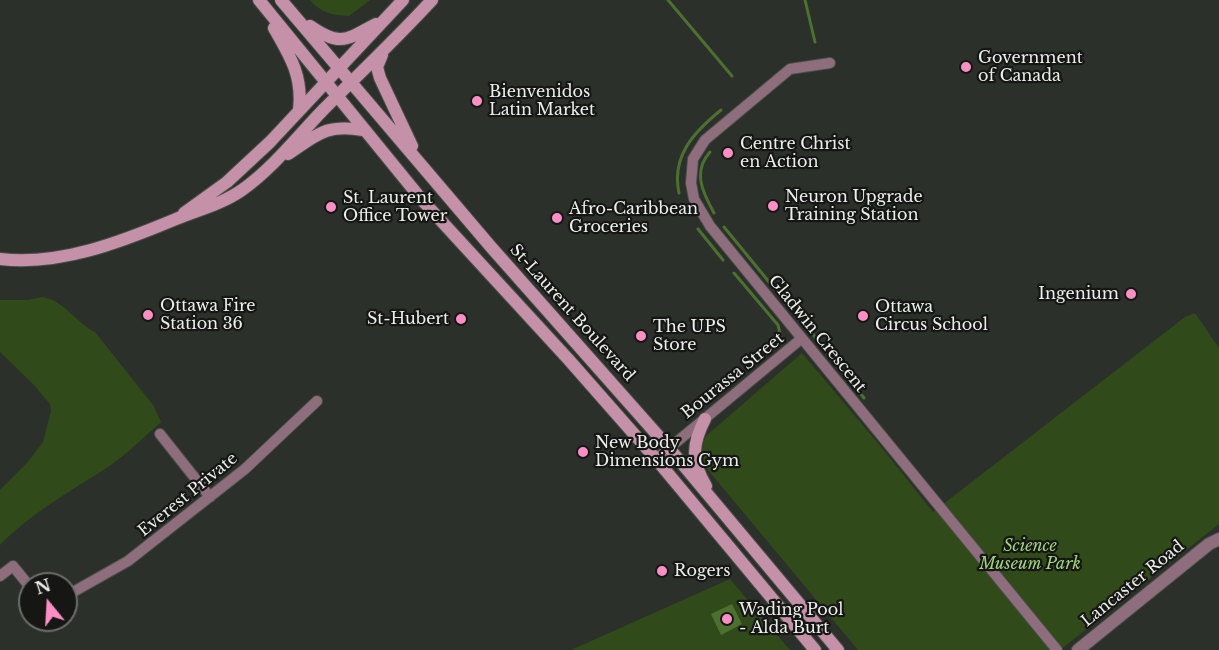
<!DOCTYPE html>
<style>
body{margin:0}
#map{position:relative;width:1219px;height:650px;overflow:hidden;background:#2c302b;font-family:"Libre Baskerville",serif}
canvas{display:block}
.north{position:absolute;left:18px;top:572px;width:60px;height:60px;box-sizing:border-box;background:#161715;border:2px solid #6b6d6a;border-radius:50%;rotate:342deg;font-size:16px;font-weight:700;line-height:24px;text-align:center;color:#ebedea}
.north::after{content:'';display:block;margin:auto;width:21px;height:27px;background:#fb8fc4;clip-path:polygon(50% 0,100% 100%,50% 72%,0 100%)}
</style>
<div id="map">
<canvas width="1219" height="650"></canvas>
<div class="north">N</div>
</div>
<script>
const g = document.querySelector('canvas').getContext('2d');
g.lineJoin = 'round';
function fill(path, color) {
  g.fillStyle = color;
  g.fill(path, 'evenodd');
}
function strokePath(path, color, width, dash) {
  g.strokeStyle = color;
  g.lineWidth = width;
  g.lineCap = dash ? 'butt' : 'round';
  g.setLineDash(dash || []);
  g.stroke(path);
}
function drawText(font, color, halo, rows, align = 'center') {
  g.font = font + ' "Libre Baskerville",serif';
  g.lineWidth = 4.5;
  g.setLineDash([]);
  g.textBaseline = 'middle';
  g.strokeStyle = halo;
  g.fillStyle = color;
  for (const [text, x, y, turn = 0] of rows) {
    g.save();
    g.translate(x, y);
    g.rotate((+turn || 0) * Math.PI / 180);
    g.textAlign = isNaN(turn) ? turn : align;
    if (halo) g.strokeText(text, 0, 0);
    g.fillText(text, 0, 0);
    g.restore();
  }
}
fill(new Path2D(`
 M310 0H370L349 16C332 15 321 13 310 0Z
 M42 297C64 300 76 323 95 332L153 405 161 422C144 437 127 454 108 467 71 491 31 513 0 545V490L27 463 43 442 51 411 50 404 34 385 0 352V300H28Z
 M1195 313 1219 348V524L1060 650H858L703 464 700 451 706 436 802 353 882 448 933 512 1185 317Z
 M730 579 790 650H571Z`), '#304b19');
fill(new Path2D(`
 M732 604 742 624 721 635 711 614Z`), '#4c702f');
strokePath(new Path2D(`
 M668 0 732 76
 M805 0 815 42
 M710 152C692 172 703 193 714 213
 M679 193C671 156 694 132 721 110
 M724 227 774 288
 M698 229 723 260
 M734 273 778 325 781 338 770 350
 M787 302 864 398`), '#4c702f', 3);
const minor = new Path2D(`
 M830 63 790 69 705 140 693 159 691 183 694 199 710 226 1057 650
 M160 434 210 497
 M656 459 801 339
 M0 576 13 566 30 587
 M66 596 128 561 245 469 317 401`);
const tertiary = new Path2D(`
 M1078 650 1209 544 1219 539`);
const secondary = new Path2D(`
 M259 0 422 200 569 360 656 459 815 650
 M281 0 491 247 669 448 838 650
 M310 26C340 47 346 40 376 24
 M274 28C290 56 303 76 299 110
 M382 55 377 67 380 78 412 146
 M288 154C318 134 326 124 363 130
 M184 213 227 182 270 142 403 0
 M0 259C60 266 121 242 176 219 198 210 222 204 242 190 273 168 297 137 323 110 360 73 397 38 432 0
 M705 419C692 444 691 461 706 486`);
strokePath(minor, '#4b4e4a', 12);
strokePath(tertiary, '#4b4e4a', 14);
strokePath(secondary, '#4b4e4a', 14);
strokePath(minor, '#8e6e7c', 10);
strokePath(tertiary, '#8e6e7c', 12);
strokePath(secondary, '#c591a8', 12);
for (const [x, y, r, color] of [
 [966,67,6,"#fb8fc4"],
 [477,101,6,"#fb8fc4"],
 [728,153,6,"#fb8fc4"],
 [773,206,6,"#fb8fc4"],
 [331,207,6,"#fb8fc4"],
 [557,218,6,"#fb8fc4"],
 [1131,294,6,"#fb8fc4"],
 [148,315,6,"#fb8fc4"],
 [863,316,6,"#fb8fc4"],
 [461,319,6,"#fb8fc4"],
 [641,336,6,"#fb8fc4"],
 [583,452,6,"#fb8fc4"],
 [662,571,6,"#fb8fc4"],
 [727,619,6,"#fb8fc4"]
]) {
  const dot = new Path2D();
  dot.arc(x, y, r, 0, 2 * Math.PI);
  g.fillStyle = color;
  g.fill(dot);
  strokePath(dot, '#161715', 2);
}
drawText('16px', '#ebedea', '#161715', [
 ["Government",978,58],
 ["of Canada",978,76],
 ["Bienvenidos",489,92],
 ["Latin Market",489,110],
 ["Centre Christ",740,144],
 ["en Action",740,162],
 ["Neuron Upgrade",785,197],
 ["Training Station",785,215],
 ["St. Laurent",343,198],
 ["Office Tower",343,216],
 ["Afro-Caribbean",569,209],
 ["Groceries",569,227],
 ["Ingenium",1119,294,"right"],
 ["Ottawa Fire",160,306],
 ["Station 36",160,324],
 ["Ottawa",875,307],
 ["Circus School",875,325],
 ["St-Hubert",449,319,"right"],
 ["The UPS",653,327],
 ["Store",653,345],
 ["New Body",595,443],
 ["Dimensions Gym",595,461],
 ["Rogers",674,571],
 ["Wading Pool",739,610],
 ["- Alda Burt",739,628]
], 'left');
drawText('16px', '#ebedea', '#161715', [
 ["St-Laurent Boulevard",572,313,48],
 ["Gladwin Crescent",817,334,51],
 ["Bourassa Street",733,376,-39],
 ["Everest Private",188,495,-39],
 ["Lancaster Road",1133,584,-39]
]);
drawText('italic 16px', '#a0d57a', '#161715', [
 ["Science",1030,546],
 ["Museum Park",1030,564]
]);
</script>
